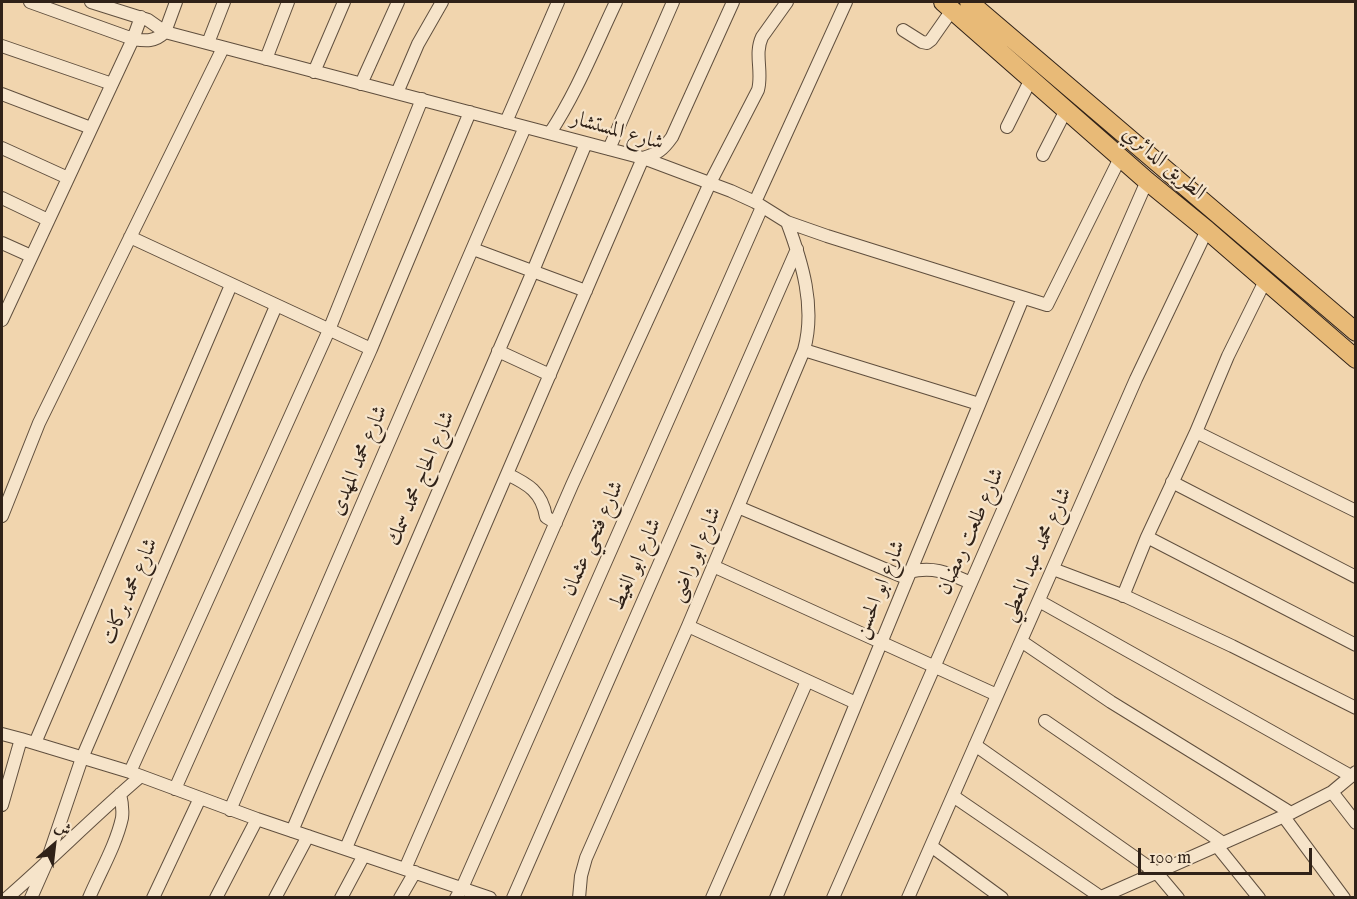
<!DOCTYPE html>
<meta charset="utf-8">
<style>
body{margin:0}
#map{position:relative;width:1357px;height:899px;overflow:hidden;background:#f1d5ae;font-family:"IM FELL English",Amiri,serif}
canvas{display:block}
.frame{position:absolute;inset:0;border:3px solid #302218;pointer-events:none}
.north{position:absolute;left:24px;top:815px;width:60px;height:60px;-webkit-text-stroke:4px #f6e4ca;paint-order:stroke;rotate:28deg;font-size:16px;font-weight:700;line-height:24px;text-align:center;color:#302218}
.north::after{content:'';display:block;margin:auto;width:21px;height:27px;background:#302218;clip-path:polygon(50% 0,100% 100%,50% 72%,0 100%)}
.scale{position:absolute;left:1138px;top:848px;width:174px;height:27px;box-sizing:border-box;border:3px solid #302218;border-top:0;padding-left:8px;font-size:18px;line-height:21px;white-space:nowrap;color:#302218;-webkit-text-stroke:4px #f6e4ca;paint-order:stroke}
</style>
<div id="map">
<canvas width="1357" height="899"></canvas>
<div class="frame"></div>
<div class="north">ش</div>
<div class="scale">100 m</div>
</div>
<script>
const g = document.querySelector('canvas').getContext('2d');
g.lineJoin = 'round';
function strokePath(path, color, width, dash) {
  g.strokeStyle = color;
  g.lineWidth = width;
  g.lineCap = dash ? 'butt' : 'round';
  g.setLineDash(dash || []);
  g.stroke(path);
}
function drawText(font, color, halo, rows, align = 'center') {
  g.font = font + ' "IM FELL English",Amiri,serif';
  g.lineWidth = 4.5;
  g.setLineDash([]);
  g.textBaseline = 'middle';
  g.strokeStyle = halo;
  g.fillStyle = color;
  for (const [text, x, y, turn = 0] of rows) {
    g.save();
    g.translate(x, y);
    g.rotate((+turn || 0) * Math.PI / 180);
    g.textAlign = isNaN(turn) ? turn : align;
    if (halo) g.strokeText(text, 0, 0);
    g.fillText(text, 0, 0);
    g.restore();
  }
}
const minor = new Path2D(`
 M30 2 133 39C146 41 155 42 165 32
 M91 2 148 20 165 32 643 158 731 191 755 202 787 222 827 236 1047 305 1120 158
 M903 30 922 42 927 43 931 40 952 10
 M165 32 176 2
 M208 43 224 2
 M2 46 112 84
 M266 59 288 2
 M314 72 344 2
 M361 84 398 2
 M397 93 418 44 442 2
 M2 94 91 128
 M506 122 558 2
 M1007 127 1031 79
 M550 133C577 92 595 46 616 2
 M2 148 68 178
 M609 149 673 2
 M1043 155 1066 110
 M2 198 48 220
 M755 202 846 2
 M130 237 371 349
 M2 243 31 256
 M473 249 586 291
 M2 320 133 39 141 17
 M804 350 979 404
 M498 351 550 375
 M1196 432 1356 511
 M507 474C528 484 542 492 546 517L556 523
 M1172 482 1356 577
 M738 507 906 578
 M2 516 39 423 223 48
 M1147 537 1356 645
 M713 566 997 695
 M1053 569 1127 597 1232 646 1356 708
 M909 572C934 566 948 573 971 583
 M1123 596 1147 537 1196 432 1228 356 1265 281
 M1039 601 1351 776
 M688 626 856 703
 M1021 641 1111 702 1291 813
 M1045 721 1223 843
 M2 734 21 739 130 772 257 819 490 898
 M35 743 231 285
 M975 745 1157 873 1178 898
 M130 772 329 330 422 99
 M175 789 371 349 470 112
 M1332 792 1356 823
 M953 796 1102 898
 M2 805 21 739
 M230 810 525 127
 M1284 817 1344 898
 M292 831 533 271 586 143
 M931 846 1002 898
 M1217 846 1259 898
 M346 848 643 158C658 153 662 151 672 137L733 2
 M405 869 572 485 710 183 758 90C763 72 754 54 762 37L787 2
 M7 898C53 858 95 815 141 776
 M31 898 46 864 82 758 276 306
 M89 898C100 872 116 845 122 818 123 810 122 802 120 794
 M153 898 200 798
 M216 898 257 819
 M275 898 308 836
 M341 898 364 855
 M400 898 415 872
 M456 898 462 888 762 207
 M513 898 797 249
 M579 898 581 876 586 858 688 626 804 350C816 307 802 262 787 222
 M712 898 807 681
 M776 898 1023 298
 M833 898 1147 181
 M908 898 1136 379 1207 230
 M1099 898 1291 813 1332 792 1356 772`);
const highway = new Path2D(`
 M943 2 1147 181 1207 230 1356 359
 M969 2 1356 332`);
strokePath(minor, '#604f3e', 14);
strokePath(highway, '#302218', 20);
strokePath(minor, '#f6e4ca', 12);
strokePath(highway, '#e8ba77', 18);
drawText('21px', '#302218', '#f6e4ca', [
 ["شارع المستشار",617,132,16],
 ["الطريق الدائري",1163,164,40],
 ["شارع محمد المهدى",360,461,-67],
 ["شارع الحاج محمد سمك",422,479,-67],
 ["شارع طلعت رمضان",972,532,-66],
 ["شارع فتحي عثمان",594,539,-66],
 ["شارع ابو راضى",697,555,-67],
 ["شارع محمد عبد المعطي",1038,555,-66],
 ["شارع ابو الغيط",637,565,-66],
 ["شارع ابو الحسن",881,590,-68],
 ["شارع محمد بركات",131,592,-67]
]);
</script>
